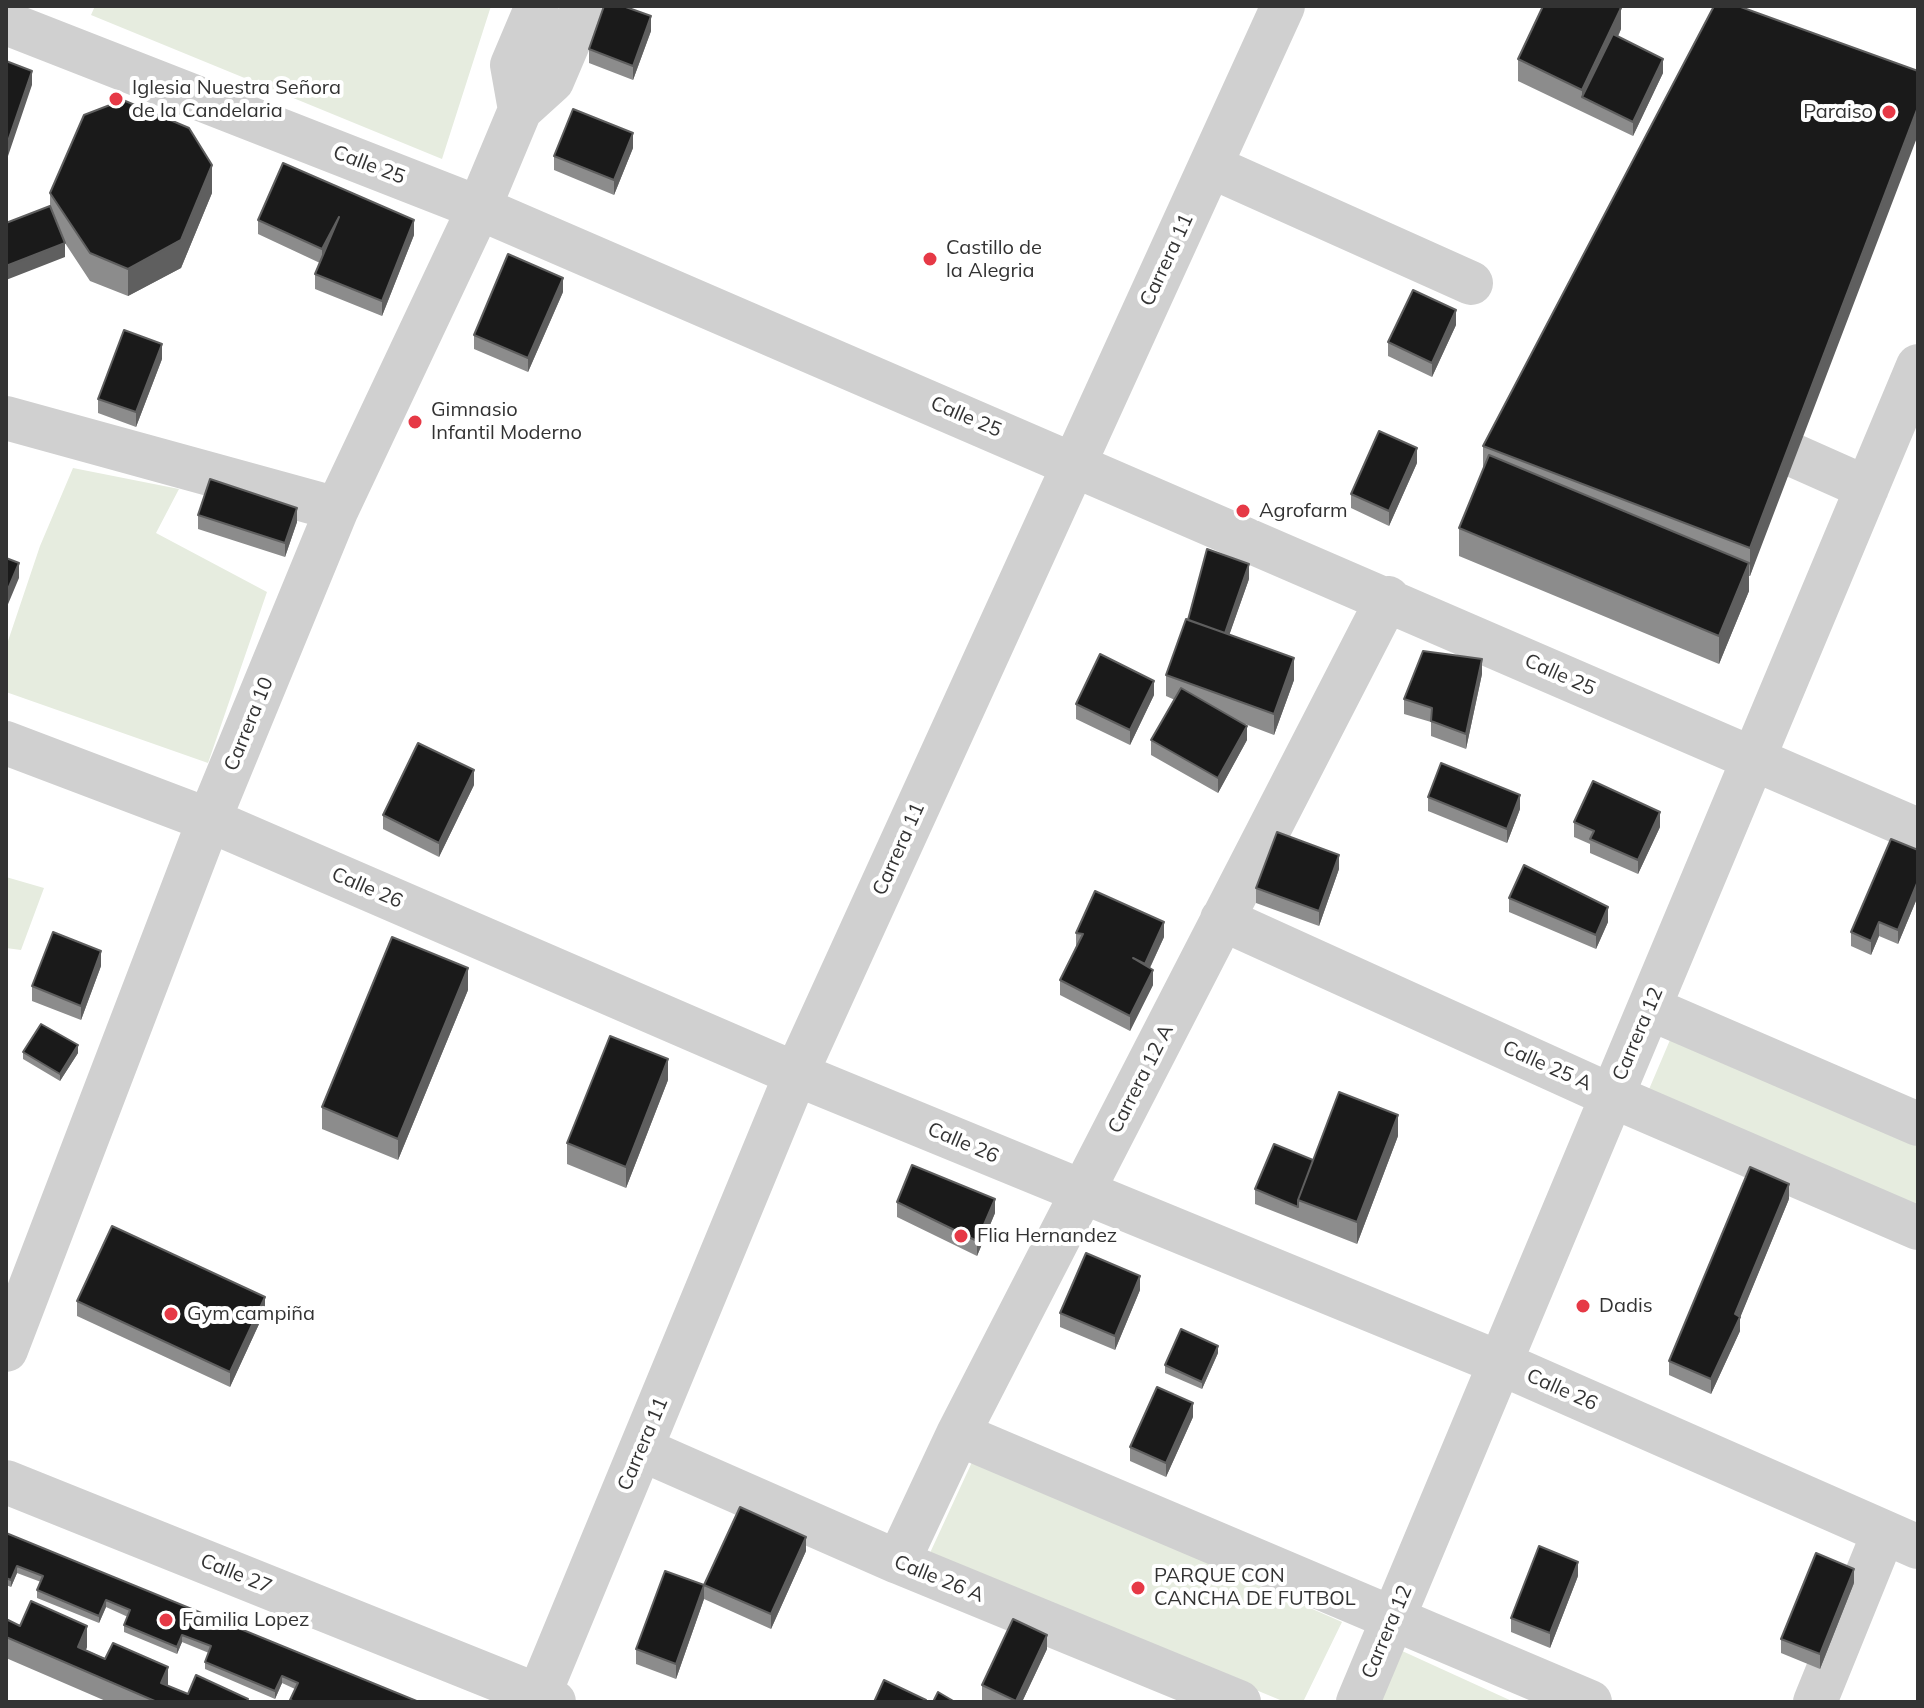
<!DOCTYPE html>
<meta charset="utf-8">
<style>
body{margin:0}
#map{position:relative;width:1924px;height:1708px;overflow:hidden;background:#fff;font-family:Mulish,sans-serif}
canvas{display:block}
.frame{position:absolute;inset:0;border:8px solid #333;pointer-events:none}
</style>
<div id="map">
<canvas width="1924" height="1708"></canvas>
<div class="frame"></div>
</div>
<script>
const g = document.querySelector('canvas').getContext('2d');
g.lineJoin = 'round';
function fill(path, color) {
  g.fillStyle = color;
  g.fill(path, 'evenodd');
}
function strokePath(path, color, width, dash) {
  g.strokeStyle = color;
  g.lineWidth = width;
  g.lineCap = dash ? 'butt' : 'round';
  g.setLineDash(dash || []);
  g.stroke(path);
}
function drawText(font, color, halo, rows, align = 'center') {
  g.font = font + ' Mulish,sans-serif';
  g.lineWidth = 8;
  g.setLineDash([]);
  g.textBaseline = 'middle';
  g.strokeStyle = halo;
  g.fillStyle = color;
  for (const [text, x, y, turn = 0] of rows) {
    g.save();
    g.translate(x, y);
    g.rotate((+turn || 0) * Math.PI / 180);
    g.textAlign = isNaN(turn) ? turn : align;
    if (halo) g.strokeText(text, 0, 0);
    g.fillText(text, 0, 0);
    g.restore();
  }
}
fill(new Path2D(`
 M95 6H491L442 159 91 15Z
 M73 468 179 489 156 533 267 592 208 763 6 692V647L40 546Z
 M6 877 44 888 21 950 6 948Z
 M1673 1033 1918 1139V1211L1647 1094Z
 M973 1460 1342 1622 1303 1702H1285L929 1555Z
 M1400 1650 1514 1702H1381Z`), '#e6ecdf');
strokePath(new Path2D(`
 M6 23 479 208 1918 830
 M520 110 512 65 537 6
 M1210 166 1471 283
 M6 418 337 509
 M1795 456 1867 488
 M6 743 209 820 796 1074 1500 1363 1918 1547
 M1222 919 1612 1096 1918 1228
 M1649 1008 1918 1124
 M6 1350 209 820 337 509 479 208 520 110 552 81 584 6
 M958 1434 1590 1702
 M641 1449 898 1562 1239 1702
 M6 1482 554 1702
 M898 1562 958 1434 1388 598
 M536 1702 796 1074 1283 6
 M1358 1702 1918 366
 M1815 1702 1884 1532`), '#d0d0d0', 44);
fill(new Path2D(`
 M1621 29 1618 37 1663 73 1633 136 1518 81V59Z
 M651 31 633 80 589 63V49Z
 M1918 71 1750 576H1749V591L1719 664 1459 556V528L1483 470V446Z
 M633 148 614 195 554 170V156Z
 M50 193H212L181 268 128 296 90 281 65 243V257L50 206Z
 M258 220 414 235 382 316 315 289V274L320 263 258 234Z
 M563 292 528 372 474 349V335Z
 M1456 325 1432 377 1388 356V342Z
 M162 359 136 427 98 413V399Z
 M1417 463 1389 526 1351 508V494Z
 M198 515 297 522 285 557 198 529Z
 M1249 579 1229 635 1294 680 1274 735 1245 724 1247 740 1218 793 1151 755V740L1175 700 1166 696V675L1188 620Z
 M1482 674 1466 749 1431 736V722L1404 714V699Z
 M1154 695 1130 745 1076 719V704Z
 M474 785 439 857 383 829V815Z
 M1428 797 1520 809 1507 843 1428 811Z
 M1574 822 1660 827 1638 874 1590 853V844L1574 837Z
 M1918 850V896L1898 944 1879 936 1871 955 1851 946V932Z
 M1339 869 1319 926 1256 903V888Z
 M1509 898 1608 922 1596 949 1509 912Z
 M1076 933 1164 937 1150 968 1153 985 1130 1031 1060 995V980L1076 947Z
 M101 966 81 1020 32 1001V986Z
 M468 990 398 1160 322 1129V1107Z
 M23 1052 78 1053 60 1081 23 1059Z
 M668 1080 626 1188 567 1164V1143Z
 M1398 1136 1357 1244 1255 1204V1189L1313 1160Z
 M1789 1199 1740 1317V1331L1711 1394 1669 1375V1361Z
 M897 1202 995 1213 977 1256 897 1217Z
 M1140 1290 1115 1350 1060 1327V1313Z
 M77 1301 265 1311 230 1387 77 1316Z
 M1218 1353 1202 1389 1165 1373V1365Z
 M1193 1417 1166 1477 1130 1461V1447Z
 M6 1533 419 1702H290L295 1689 282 1683 275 1699 205 1669V1662L209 1653 182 1642 177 1654 124 1632V1625L128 1617 106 1607 99 1623 37 1598V1590L41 1582 17 1573 11 1587 6 1585Z
 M806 1551 771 1629 704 1599V1585Z
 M1578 1576 1550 1648 1511 1632V1618Z
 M1854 1583 1820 1669 1781 1653V1639Z
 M704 1599 676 1679 636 1664V1649Z
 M6 1619 20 1626 87 1647 86 1650 188 1694 248 1702H108L6 1658Z
 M1047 1649 1022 1702H987L982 1700V1685Z`), '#8c8c8c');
fill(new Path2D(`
 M1621 8V29L1588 100 1582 97V90Z
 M651 16V31L633 80V66Z
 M1663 59V73L1633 136V122Z
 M32 71V85L6 162V147Z
 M1918 107V135L1750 576V548Z
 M633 133V148L614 195V180Z
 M212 165V193L181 268 128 296V269Z
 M339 217 322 264V249Z
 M414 220V235L382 316V301Z
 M65 243V257L6 280V266Z
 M563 278V292L528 372V358Z
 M1456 310V325L1432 377V363Z
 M162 344V359L136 427V412Z
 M1417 448V463L1389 526V511Z
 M297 508V522L285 557V543Z
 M19 563V578L6 609V594Z
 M1749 563V591L1719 664V636Z
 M1249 564V579L1224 650V636Z
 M1294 658V680L1274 735V714Z
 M1482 659V674L1466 749V734Z
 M1154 681V695L1130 745V730Z
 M1247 726V740L1218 793V778Z
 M474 770V785L439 857V843Z
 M1520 795V809L1507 843V829Z
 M1660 812V827L1638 874V860Z
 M1339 855V869L1319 926V911Z
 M1918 881V896L1898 944V930Z
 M1608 907V922L1596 949V935Z
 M1164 922V937L1145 978V964Z
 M1879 922V936L1871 955V941Z
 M101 951V966L81 1020V1006Z
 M468 968V990L398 1160V1139Z
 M1153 970V985L1130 1031V1016Z
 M78 1045V1053L60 1081V1074Z
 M668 1059V1080L626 1188V1167Z
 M1398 1115V1136L1357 1244V1222Z
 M1789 1184V1199L1740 1318V1317V1331L1711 1394V1379L1735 1314Z
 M995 1199V1213L977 1256V1241Z
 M1140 1276V1290L1115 1350V1336Z
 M265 1297V1311L230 1387V1372Z
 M1218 1346V1353L1202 1389V1382Z
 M1193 1403V1417L1166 1477V1463Z
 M806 1537V1551L771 1629V1614Z
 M1578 1562V1576L1550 1648V1633Z
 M17 1566V1573L11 1587V1580Z
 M1854 1569V1583L1820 1669V1654Z
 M704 1585V1599L676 1679V1664Z
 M106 1600V1607L99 1623V1616Z
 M87 1626V1647L78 1668V1647Z
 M182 1635V1642L177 1654V1647Z
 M1047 1635V1649L1022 1702H1016Z
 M168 1667V1688L161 1683Z
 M282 1676V1683L275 1699V1691Z`), '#5f5f5f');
const building = new Path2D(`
 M604 6H623L651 16 633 66 589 49Z
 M1543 6H1617L1621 8 1582 90 1518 59Z
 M1714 6H1738L1918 71V107L1750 548 1483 446Z
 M1613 34 1663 59 1633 122 1582 97Z
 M6 61 32 71 6 147Z
 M123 100 189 128 212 165 181 240 128 269 90 253 50 193 84 115Z
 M573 109 633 133 614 180 554 156Z
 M283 163 414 220 382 301 315 274 339 217 322 249 258 220Z
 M50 206 65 243 6 266V223Z
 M508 254 563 278 528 358 474 335Z
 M1413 290 1456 310 1432 363 1388 342Z
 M124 330 162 344 136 412 98 399Z
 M1379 431 1417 448 1389 511 1351 494Z
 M1489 455 1749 563 1719 636 1459 528Z
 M210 479 297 508 285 543 198 515Z
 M1207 549 1249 564 1225 633 1188 620Z
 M6 558 19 563 6 594Z
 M1186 619 1294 658 1274 714 1166 675Z
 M1423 651 1482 659 1466 734 1431 721 1432 708 1404 699Z
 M1100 654 1154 681 1130 730 1076 704Z
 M1181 688 1247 726 1218 778 1151 740Z
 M418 743 474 770 439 843 383 815Z
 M1441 763 1520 795 1507 829 1428 797Z
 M1593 781 1660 812 1638 860 1590 839 1594 831 1574 822Z
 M1277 832 1339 855 1319 911 1256 888Z
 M1891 839 1918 850V881L1898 930 1879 922 1871 941 1851 932Z
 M1524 865 1608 907 1596 935 1509 898Z
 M1095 891 1164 922 1145 964 1133 958 1153 970 1130 1016 1060 980 1083 934 1076 933Z
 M53 932 101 951 81 1006 32 986Z
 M392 937 468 968 398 1139 322 1107Z
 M41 1024 78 1045 60 1074 23 1052Z
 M610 1036 668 1059 626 1167 567 1143Z
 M1339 1092 1398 1115 1357 1222 1298 1200Z
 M1274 1144 1313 1160 1298 1200V1207L1255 1189Z
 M912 1165 995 1199 977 1241 897 1202Z
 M1750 1167 1789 1184 1735 1314 1740 1317 1711 1379 1669 1361Z
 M112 1226 265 1297 230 1372 77 1301Z
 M1086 1253 1140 1276 1115 1336 1060 1313Z
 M1181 1329 1218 1346 1202 1382 1165 1365Z
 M1157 1387 1193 1403 1166 1463 1130 1447Z
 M740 1507 806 1537 771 1614 704 1585Z
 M6 1533 419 1702H296L290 1700 298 1683 282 1676 275 1691 205 1662 211 1646 182 1635 177 1647 124 1625 130 1610 106 1600 99 1616 37 1590 43 1576 17 1566 11 1580 6 1578Z
 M1539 1546 1578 1562 1550 1633 1511 1618Z
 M1816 1553 1854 1569 1820 1654 1781 1639Z
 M665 1571 704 1585 676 1664 636 1649Z
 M31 1601 87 1626 78 1647 105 1659 113 1643 168 1667 161 1683 188 1694 196 1675 248 1699 247 1702H157L6 1637V1619L20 1626Z
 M1013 1619 1047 1635 1016 1701 982 1685Z
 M884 1680 926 1700 925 1702H874Z
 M938 1692 955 1702H933Z`);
fill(building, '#1a1a1a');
strokePath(building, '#5f5f5f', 2);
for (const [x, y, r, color] of [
 [116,99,8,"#e63946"],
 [1889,112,8,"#e63946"],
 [930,259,8,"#e63946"],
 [415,422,8,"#e63946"],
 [1243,511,8,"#e63946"],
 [961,1236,8,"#e63946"],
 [1583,1306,8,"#e63946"],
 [171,1314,8,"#e63946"],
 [1138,1588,8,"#e63946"],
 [166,1620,8,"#e63946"]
]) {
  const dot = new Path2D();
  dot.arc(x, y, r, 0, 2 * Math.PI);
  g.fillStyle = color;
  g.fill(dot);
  strokePath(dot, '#fff', 3);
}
drawText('20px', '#333', '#fff', [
 ["Iglesia Nuestra Señora",132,88],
 ["de la Candelaria",132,111],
 ["Paraiso",1873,112,"right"],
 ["Castillo de",946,248],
 ["la Alegria",946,271],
 ["Gimnasio",431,410],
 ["Infantil Moderno",431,433],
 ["Agrofarm",1259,511],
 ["Flia Hernandez",977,1236],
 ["Dadis",1599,1306],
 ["Gym campiña",187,1314],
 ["PARQUE CON",1154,1576],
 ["CANCHA DE FUTBOL",1154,1599],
 ["Familia Lopez",182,1620]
], 'left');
drawText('20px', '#333', '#fff', [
 ["Calle 25",369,165,21],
 ["Carrera 11",1167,260,-65],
 ["Calle 25",966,417,23],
 ["Calle 25",1560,675,24],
 ["Carrera 10",249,724,-68],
 ["Carrera 11",899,849,-66],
 ["Calle 26",367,888,23],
 ["Carrera 12",1638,1034,-67],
 ["Calle 25 A",1547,1066,24],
 ["Carrera 12 A",1141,1079,-63],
 ["Calle 26",963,1143,23],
 ["Calle 26",1562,1390,24],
 ["Carrera 11",643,1444,-67],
 ["Calle 27",236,1574,22],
 ["Calle 26 A",939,1579,22],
 ["Carrera 12",1387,1632,-67]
]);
</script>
